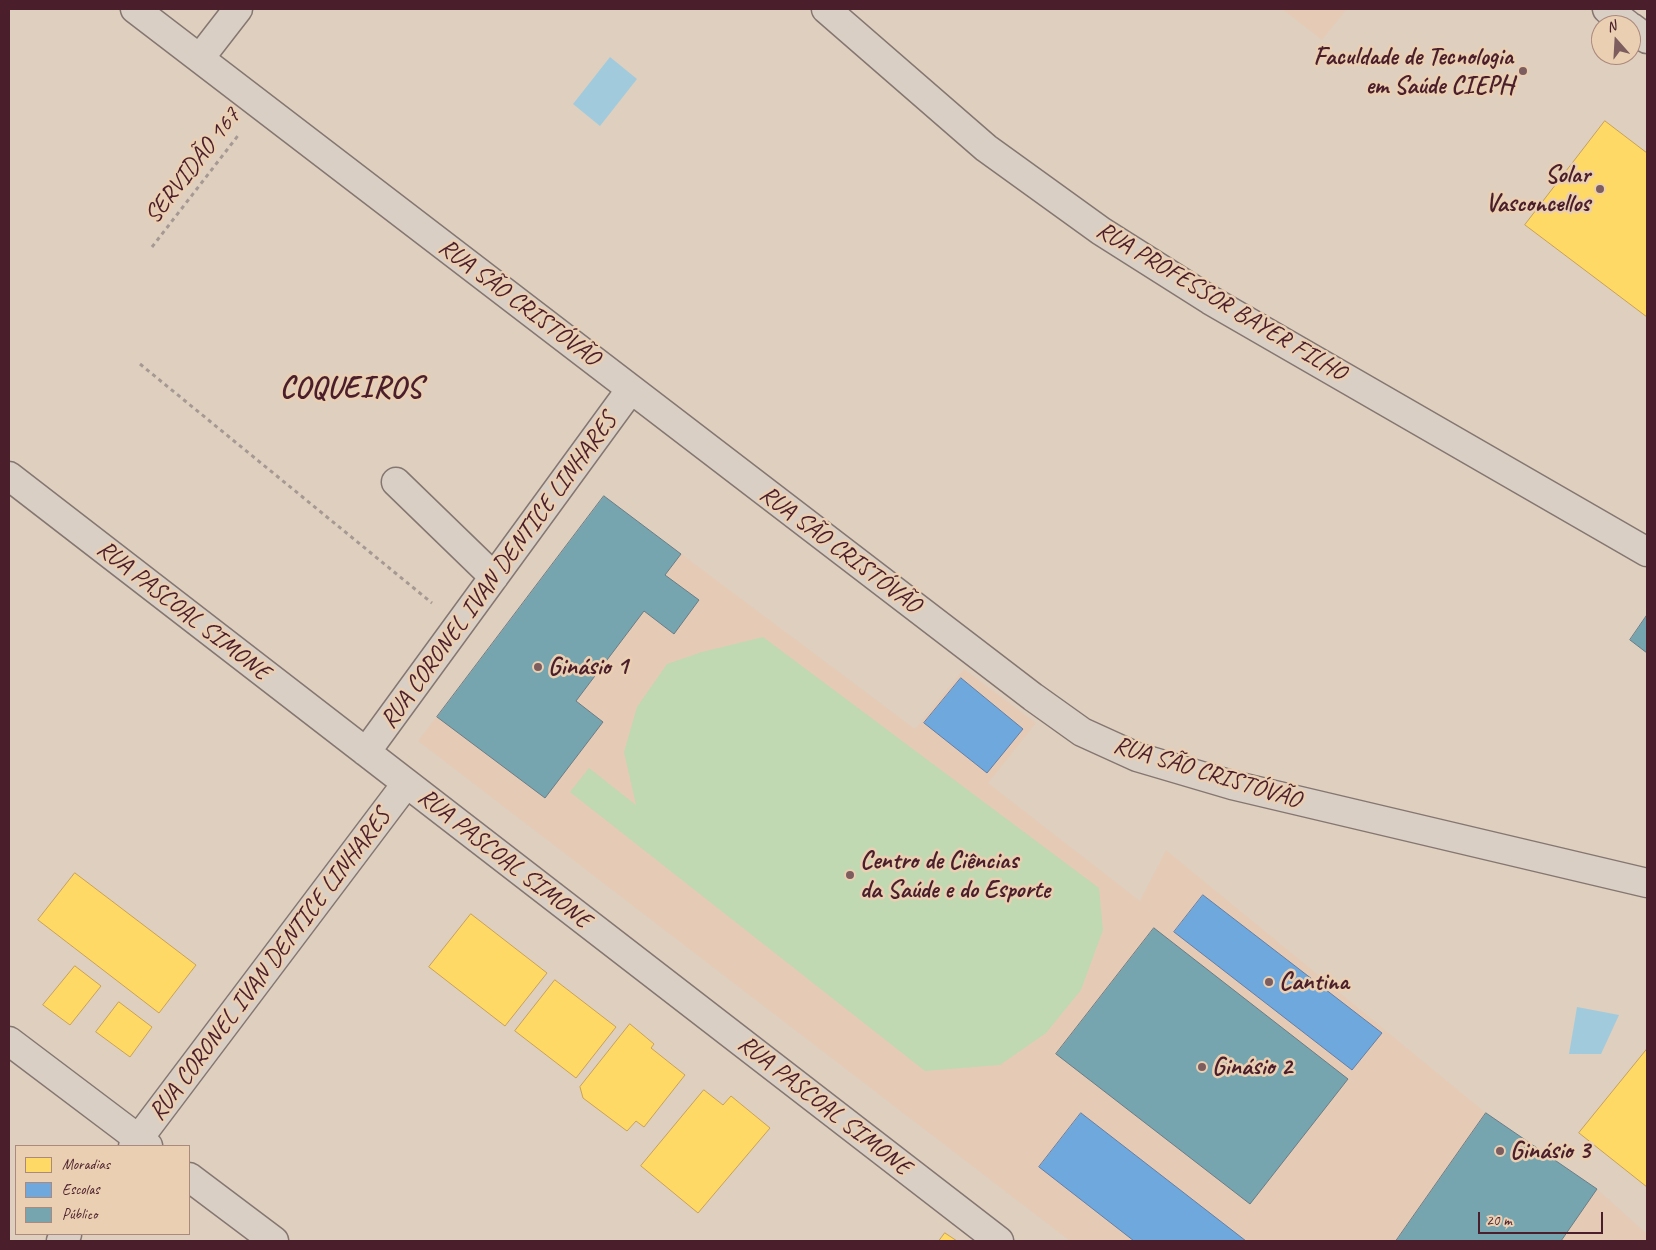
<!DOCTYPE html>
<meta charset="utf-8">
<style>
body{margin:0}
#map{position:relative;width:1656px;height:1250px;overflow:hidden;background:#decfbf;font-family:Caveat,sans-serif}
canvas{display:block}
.frame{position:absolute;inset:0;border:10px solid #4a1f2b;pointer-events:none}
.legend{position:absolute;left:15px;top:1145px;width:175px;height:90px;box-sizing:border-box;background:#ebcfb2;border:1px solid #ab897c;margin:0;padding:6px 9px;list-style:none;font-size:15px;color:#4a1f2b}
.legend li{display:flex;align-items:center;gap:10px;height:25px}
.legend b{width:25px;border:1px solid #ab897c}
.north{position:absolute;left:1591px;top:15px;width:50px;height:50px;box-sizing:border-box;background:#ebcfb2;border:1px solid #ab897c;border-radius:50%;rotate:341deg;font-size:14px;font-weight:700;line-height:20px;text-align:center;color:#4a1f2b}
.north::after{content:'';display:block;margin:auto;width:18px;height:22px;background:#7e5d5f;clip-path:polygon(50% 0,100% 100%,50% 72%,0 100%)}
.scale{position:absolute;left:1478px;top:1212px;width:125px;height:22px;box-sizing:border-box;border:2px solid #4a1f2b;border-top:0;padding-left:6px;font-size:15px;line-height:18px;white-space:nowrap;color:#4a1f2b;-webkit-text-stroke:4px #ebcfb2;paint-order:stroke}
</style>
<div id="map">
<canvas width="1656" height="1250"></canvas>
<div class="frame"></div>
<ul class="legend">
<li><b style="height:14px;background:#ffd966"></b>Moradias</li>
<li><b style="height:14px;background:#6fa8dc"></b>Escolas</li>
<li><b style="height:14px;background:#76a5af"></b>Público</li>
</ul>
<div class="north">N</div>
<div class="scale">20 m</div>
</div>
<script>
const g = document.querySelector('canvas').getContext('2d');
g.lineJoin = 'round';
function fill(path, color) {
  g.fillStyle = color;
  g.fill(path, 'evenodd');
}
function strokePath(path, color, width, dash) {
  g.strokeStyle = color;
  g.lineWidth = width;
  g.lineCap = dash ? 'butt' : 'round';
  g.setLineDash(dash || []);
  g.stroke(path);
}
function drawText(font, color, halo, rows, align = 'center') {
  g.font = font + ' Caveat,sans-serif';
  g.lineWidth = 5;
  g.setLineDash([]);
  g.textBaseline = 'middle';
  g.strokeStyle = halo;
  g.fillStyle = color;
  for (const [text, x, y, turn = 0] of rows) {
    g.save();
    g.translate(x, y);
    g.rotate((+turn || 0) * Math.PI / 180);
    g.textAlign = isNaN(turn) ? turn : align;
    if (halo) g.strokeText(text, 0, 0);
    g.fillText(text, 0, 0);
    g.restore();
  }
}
fill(new Path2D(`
 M1282 9H1347L1322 40Z
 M604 496 915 729 964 669 1036 723 988 783 1140 901 1166 850 1486 1113 1597 1189 1647 1234V1241H1070L418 741Z`), '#e5cbb5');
fill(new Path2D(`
 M763 637 1099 888 1103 930 1081 990 1046 1033 1000 1065 925 1071 570 792 589 768 636 805 624 752 637 707 667 664 702 652Z`), '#c0d9b2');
fill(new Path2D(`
 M610 57 637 79 600 126 573 104Z
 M1577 1007 1619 1015 1601 1054H1569Z`), '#a1cbdc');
const homes = new Path2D(`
 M1605 121 1647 153V317L1525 225Z
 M75 873 196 965 159 1013 38 920Z
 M471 914 547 973 505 1026 429 967Z
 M75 966 101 986 70 1025 43 1005Z
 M555 980 616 1027 576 1078 515 1031Z
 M119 1002 152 1027 130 1057 96 1032Z
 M630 1024 654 1044 651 1048 685 1075 644 1127 636 1121 627 1131 583 1098 580 1087Z
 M1647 1049V1187L1579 1133Z
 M704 1090 723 1105 731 1096 770 1128 698 1213 641 1166Z
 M945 1233 957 1241H939Z`);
fill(homes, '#ffd966');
strokePath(homes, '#c9a154', 1);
const schools = new Path2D(`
 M961 678 1023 729 987 773 924 723Z
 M1203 895 1382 1033 1352 1070 1174 932Z
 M1081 1113 1246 1241H1134L1039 1167Z`);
fill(schools, '#6fa8dc');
strokePath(schools, '#647fa7', 1);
const public = new Path2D(`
 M604 496 681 554 665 575 699 600 674 634 644 611 576 701 603 722 545 798 437 717Z
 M1647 615V653L1630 640Z
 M1154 928 1348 1079 1250 1204 1056 1054Z
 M1486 1113 1597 1189 1561 1241H1396Z`);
fill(public, '#76a5af');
strokePath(public, '#697d87', 1);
const street = new Path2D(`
 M135 9 1033 697 1082 732 1137 757 1232 785 1647 883
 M826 9 986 148 1101 231 1210 300 1647 552
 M1607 9 1628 25
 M1631 27 1647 39
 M200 58 238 9
 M9 476 999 1241
 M396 482 494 577
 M366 752 631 389
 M9 1041 148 1146
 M133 1146 406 784
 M189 1177 274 1241
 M61 1241 67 1234`);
strokePath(street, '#857671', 31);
strokePath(new Path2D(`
 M152 247 240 133
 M140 364 432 603`), '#a69993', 3, [4, 4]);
strokePath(street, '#d9cfc4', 28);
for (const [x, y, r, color] of [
 [1523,71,5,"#7e5d5f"],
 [1600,189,5,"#7e5d5f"],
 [538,667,5,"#7e5d5f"],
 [850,875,5,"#7e5d5f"],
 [1269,982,5,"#7e5d5f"],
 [1202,1067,5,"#7e5d5f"],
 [1500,1151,5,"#7e5d5f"]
]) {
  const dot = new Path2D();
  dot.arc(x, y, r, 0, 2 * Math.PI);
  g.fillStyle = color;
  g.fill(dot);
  strokePath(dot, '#ebcfb2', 2);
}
drawText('bold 25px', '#4a1f2b', '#ebcfb2', [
 ["Faculdade de Tecnologia",1513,57,"right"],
 ["em Saúde CIEPH",1513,86,"right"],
 ["Solar",1590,175,"right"],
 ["Vasconcellos",1590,204,"right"],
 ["Ginásio 1",548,667],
 ["Centro de Ciências",860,861],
 ["da Saúde e do Esporte",860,890],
 ["Cantina",1279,982],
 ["Ginásio 2",1212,1067],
 ["Ginásio 3",1510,1151]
], 'left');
drawText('25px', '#4a1f2b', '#ebcfb2', [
 ["SERVIDÃO 167",193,166,-52],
 ["RUA PROFESSOR BAYER FILHO",1221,302,31],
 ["RUA SÃO CRISTÓVÃO",519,303,37],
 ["RUA SÃO CRISTÓVÃO",840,550,37],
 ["RUA CORONEL IVAN DENTICE LINHARES",499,571,-54],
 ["RUA PASCOAL SIMONE",183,611,38],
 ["RUA SÃO CRISTÓVÃO",1207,773,17],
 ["RUA PASCOAL SIMONE",504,859,38],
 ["RUA CORONEL IVAN DENTICE LINHARES",270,965,-53],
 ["RUA PASCOAL SIMONE",824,1106,38]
]);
g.letterSpacing = '1px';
drawText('bold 30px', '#4a1f2b', '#ebcfb2', [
 ["COQUEIROS",351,389]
]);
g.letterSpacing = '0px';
</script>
